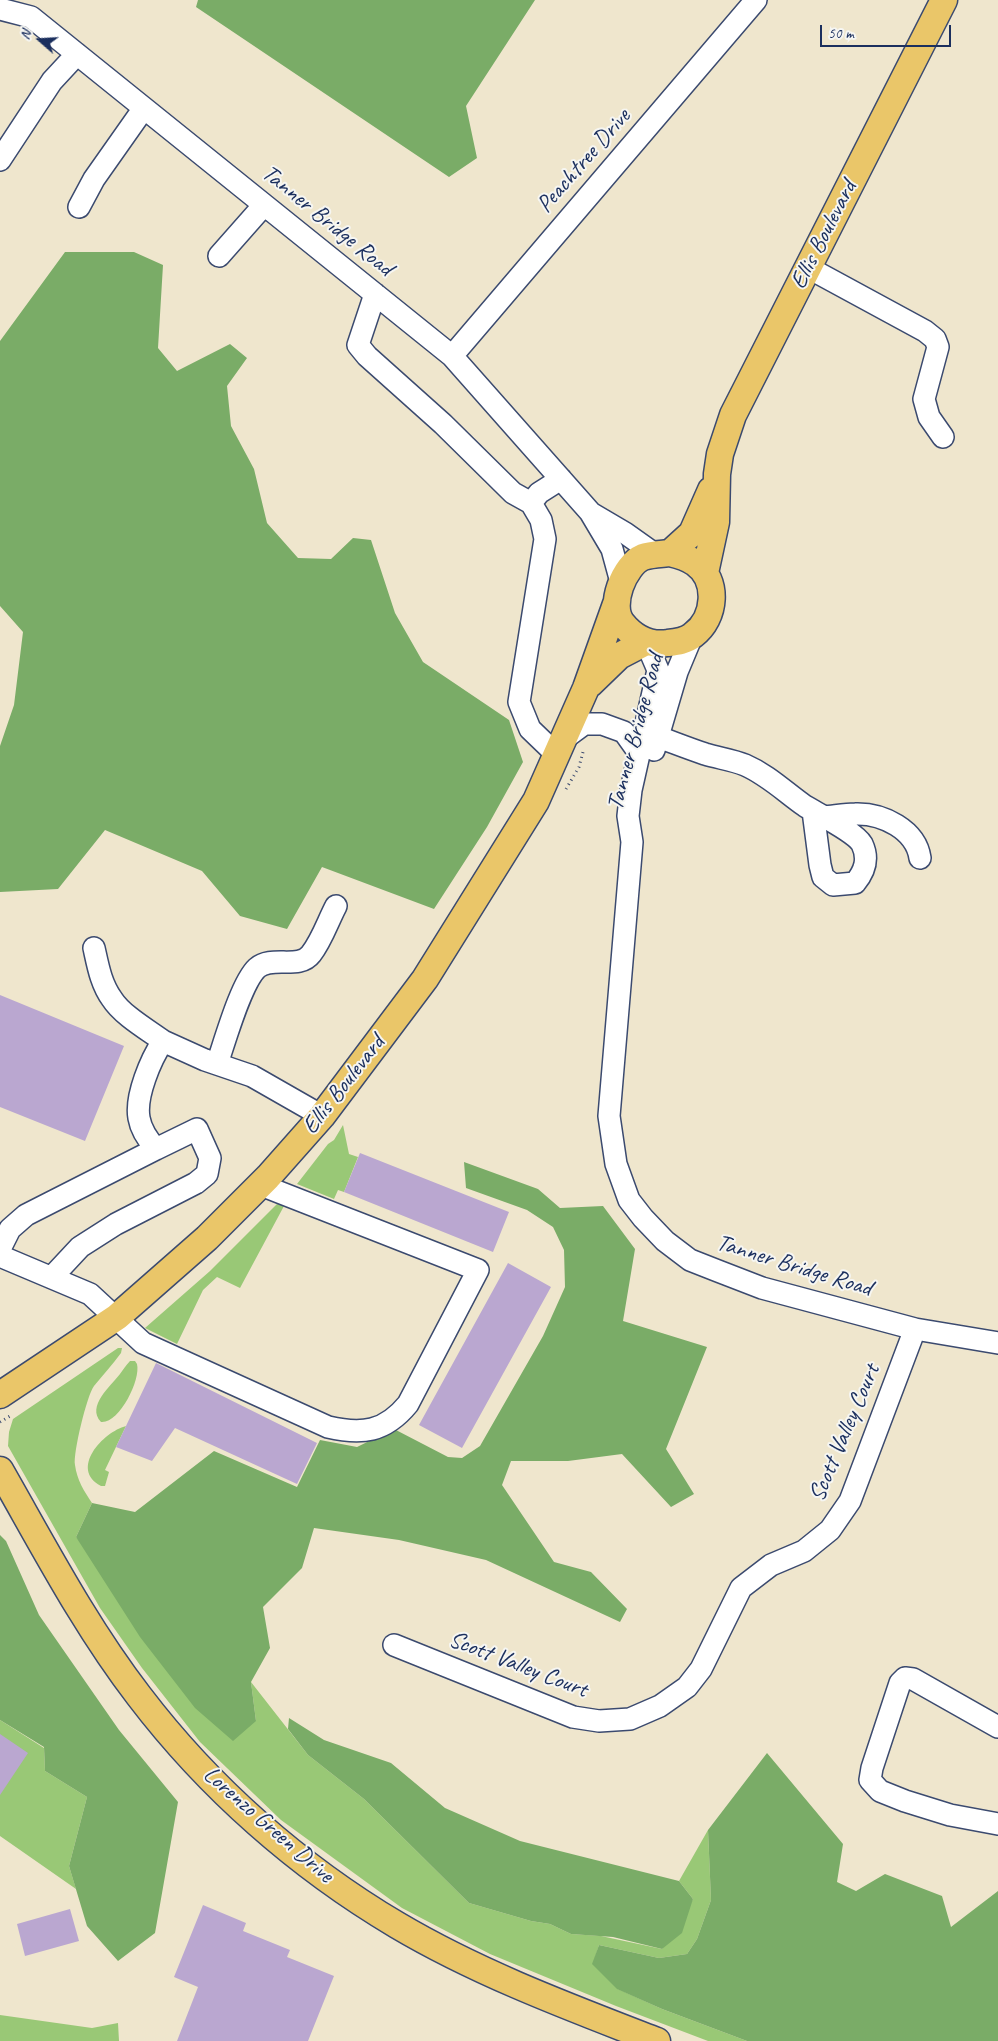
<!DOCTYPE html>
<style>
body{margin:0}
#map{position:relative;width:998px;height:2041px;overflow:hidden;background:#efe6cd;font-family:Caveat,sans-serif}
canvas{display:block}
.north{position:absolute;left:15px;top:15px;width:50px;height:50px;-webkit-text-stroke:4px #f6f6f2;paint-order:stroke;rotate:289deg;font-size:14px;font-weight:700;line-height:20px;text-align:center;color:#1b2f5e}
.north::after{content:'';display:block;margin:auto;width:18px;height:22px;background:#1b2f5e;clip-path:polygon(50% 0,100% 100%,50% 72%,0 100%)}
.scale{position:absolute;left:820px;top:25px;width:131px;height:22px;box-sizing:border-box;border:2px solid #1b2f5e;border-top:0;padding-left:6px;font-size:15px;line-height:18px;white-space:nowrap;color:#1b2f5e;-webkit-text-stroke:4px #f6f6f2;paint-order:stroke}
</style>
<div id="map">
<canvas width="998" height="2041"></canvas>
<div class="north">N</div>
<div class="scale">50 m</div>
</div>
<script>
const g = document.querySelector('canvas').getContext('2d');
g.lineJoin = 'round';
function fill(path, color) {
  g.fillStyle = color;
  g.fill(path, 'evenodd');
}
function strokePath(path, color, width, dash) {
  g.strokeStyle = color;
  g.lineWidth = width;
  g.lineCap = dash ? 'butt' : 'round';
  g.setLineDash(dash || []);
  g.stroke(path);
}
function drawText(font, color, halo, rows, align = 'center') {
  g.font = font + ' Caveat,sans-serif';
  g.lineWidth = 4;
  g.setLineDash([]);
  g.textBaseline = 'middle';
  g.strokeStyle = halo;
  g.fillStyle = color;
  for (const [text, x, y, turn = 0] of rows) {
    g.save();
    g.translate(x, y);
    g.rotate((+turn || 0) * Math.PI / 180);
    g.textAlign = isNaN(turn) ? turn : align;
    if (halo) g.strokeText(text, 0, 0);
    g.fillText(text, 0, 0);
    g.restore();
  }
}
fill(new Path2D(`
 M343 1125 349 1154 358 1157 344 1192 338 1190 334 1199 297 1184 328 1144 334 1140Z
 M277 1204 284 1206 240 1288 217 1277 203 1290 177 1344 145 1328 210 1271Z
 M118 1348H122L121 1353C113 1364 103 1375 94 1386 87 1395 73 1453 75 1465 77 1480 84 1491 92 1503L76 1537 256 1721 251 1682 308 1755 364 1799 469 1903 531 1921 550 1924 571 1934 601 1936 662 1949 693 1899 679 1881 708 1830 711 1900 697 1939 687 1954 659 1958 599 1945 593 1964 618 1989 662 2009 747 2041H708L616 2006 490 1954 402 1908 281 1820 200 1742 142 1668 100 1608 8 1446 9 1432 13 1419Z
 M130 1361H135L137 1364C141 1380 119 1424 101 1422 86 1406 111 1386 120 1374 123 1370 126 1365 130 1361Z
 M126 1426 105 1470 109 1472 105 1486H101C69 1469 103 1432 126 1426Z
 M0 1720 44 1748 45 1771 87 1797 69 1866 76 1889 0 1836Z
 M0 2015 92 2028 118 2023 119 2041H0Z`), '#99c876');
fill(new Path2D(`
 M198 0H535L466 106 477 158 449 177 196 7Z
 M65 252H134L163 265 158 348 177 371 230 344 247 358 227 386 231 426 254 469 267 523 298 558 331 559 353 538 371 540 395 613 423 662 509 720 523 762 487 827 434 909 322 867 287 929 240 916 202 871 105 830 58 889 0 892V746L14 705 23 632 0 606V341Z
 M464 1162 538 1189 560 1208 603 1206 635 1249 623 1321 707 1347 666 1449 694 1494 671 1507 622 1454 568 1461H511L502 1485 554 1562 591 1572 627 1609 620 1622 486 1560 399 1540 314 1528 302 1568 263 1607 270 1648 251 1682 256 1721 233 1741 195 1708 140 1637 76 1537 92 1503 135 1512 214 1451 297 1487 320 1440 357 1447 394 1429 448 1457 462 1458 480 1446 543 1336 565 1287 564 1250 553 1227 527 1210 466 1188Z
 M0 1535 6 1541 39 1615 119 1730 178 1802 155 1933 118 1961 87 1926 69 1866 87 1797 45 1771 44 1747 0 1720Z
 M289 1718 324 1740 391 1763 445 1808 520 1841 679 1881 693 1899 682 1933 662 1949 613 1937 571 1934 550 1924 531 1921 469 1903 364 1799 308 1755 288 1729Z
 M767 1753 843 1844 837 1882 856 1891 885 1874 942 1896 951 1927 998 1891V2041H747L662 2009 617 1989 592 1964 599 1945 659 1958 687 1954 697 1939 711 1900 708 1830Z`), '#7aac67');
fill(new Path2D(`
 M0 995 124 1046 85 1141 0 1107Z
 M360 1153 509 1212 493 1252 344 1192Z
 M508 1263 551 1287 462 1448 419 1425Z
 M156 1363 317 1443 297 1484 175 1428 152 1461 116 1447Z
 M0 1734 28 1753 0 1795Z
 M203 1905 246 1923 243 1931 290 1950 287 1957 334 1976 308 2041H177L198 1987 174 1977Z
 M70 1909 79 1941 25 1956 17 1924Z`), '#baa7d0');
const minor = new Path2D(`
 M0 9 31 17 452 356 590 512 612 549 621 582
 M0 160 52 81 77 54
 M79 207 94 179 144 108
 M219 256 264 205
 M807 267 925 331 935 339 938 347 924 399 929 417 943 437
 M375 294 358 345 367 356 443 424 513 493 531 503 539 493 561 479
 M452 356 756 0
 M531 503 541 520 545 539 519 702 530 729 557 755
 M591 513 625 533 656 555
 M646 642 658 670 631 790 628 816 632 842 609 1116 616 1164 629 1200 643 1218 665 1241 690 1260 718 1271 762 1288 915 1329 998 1343
 M644 732C665 739 684 747 705 754 718 758 733 760 745 765 768 775 785 792 805 806 818 814 855 832 862 844 869 859 865 871 855 883L833 885 823 877 820 865 813 811
 M565 738 584 724H602L624 732 639 753
 M654 750 677 672 692 636
 M824 817C835 816 845 814 855 814 883 813 916 830 920 858
 M94 948C98 966 101 984 112 999 122 1015 148 1030 163 1041
 M217 1064C225 1041 241 983 257 968 272 955 299 970 311 954 322 940 328 921 336 906
 M0 1249 10 1229 26 1215 156 1149C148 1140 141 1130 139 1118 135 1096 151 1059 163 1041L205 1060 252 1076 322 1116
 M0 1256 90 1294 143 1343 328 1427C362 1435 385 1432 408 1404L478 1270 261 1185
 M52 1277 80 1247 116 1224 196 1183 207 1174 210 1158 197 1129 156 1149
 M394 1645 573 1717 599 1721 630 1719 660 1706 687 1687 701 1669 741 1588 771 1565 804 1551 830 1530 850 1501 915 1329
 M998 1727 913 1679 905 1678 900 1683 872 1768 870 1780 880 1791 905 1801 950 1815 998 1824`);
const major = new Path2D(`
 M670 553C679 555 687 557 695 563 719 580 716 618 693 635 686 641 677 642 668 643 649 646 634 638 622 623 608 606 624 565 643 557 651 554 662 554 670 553Z
 M670 553 692 533 711 490
 M705 573 716 522 717 474 720 454 733 415 944 0
 M590 684 619 656 646 642
 M0 1395 117 1317 207 1238 268 1177 322 1116 425 979 536 801 586 688 616 604
 M0 1470C44 1547 85 1626 139 1696 209 1788 299 1867 397 1925 478 1973 569 2007 657 2041`);
strokePath(minor, '#3b4a6f', 24);
strokePath(major, '#3b4a6f', 29);
strokePath(new Path2D(`
 M566 789 579 767 583 752
 M0 1422 10 1416`), '#3b4a6f', 3, [1, 4]);
strokePath(minor, '#fff', 21);
strokePath(major, '#eac669', 26);
drawText('24px', '#1b2f5e', '#f6f6f2', [
 ["Peachtree Drive",584,161,-49],
 ["Tanner Bridge Road",327,221,39],
 ["Ellis Boulevard",824,235,-63],
 ["Tanner Bridge Road",636,732,-75],
 ["Ellis Boulevard",344,1085,-52],
 ["Tanner Bridge Road",794,1266,17],
 ["Scott Valley Court",845,1433,-67],
 ["Scott Valley Court",518,1665,21],
 ["Lorenzo Green Drive",268,1825,41]
]);
</script>
